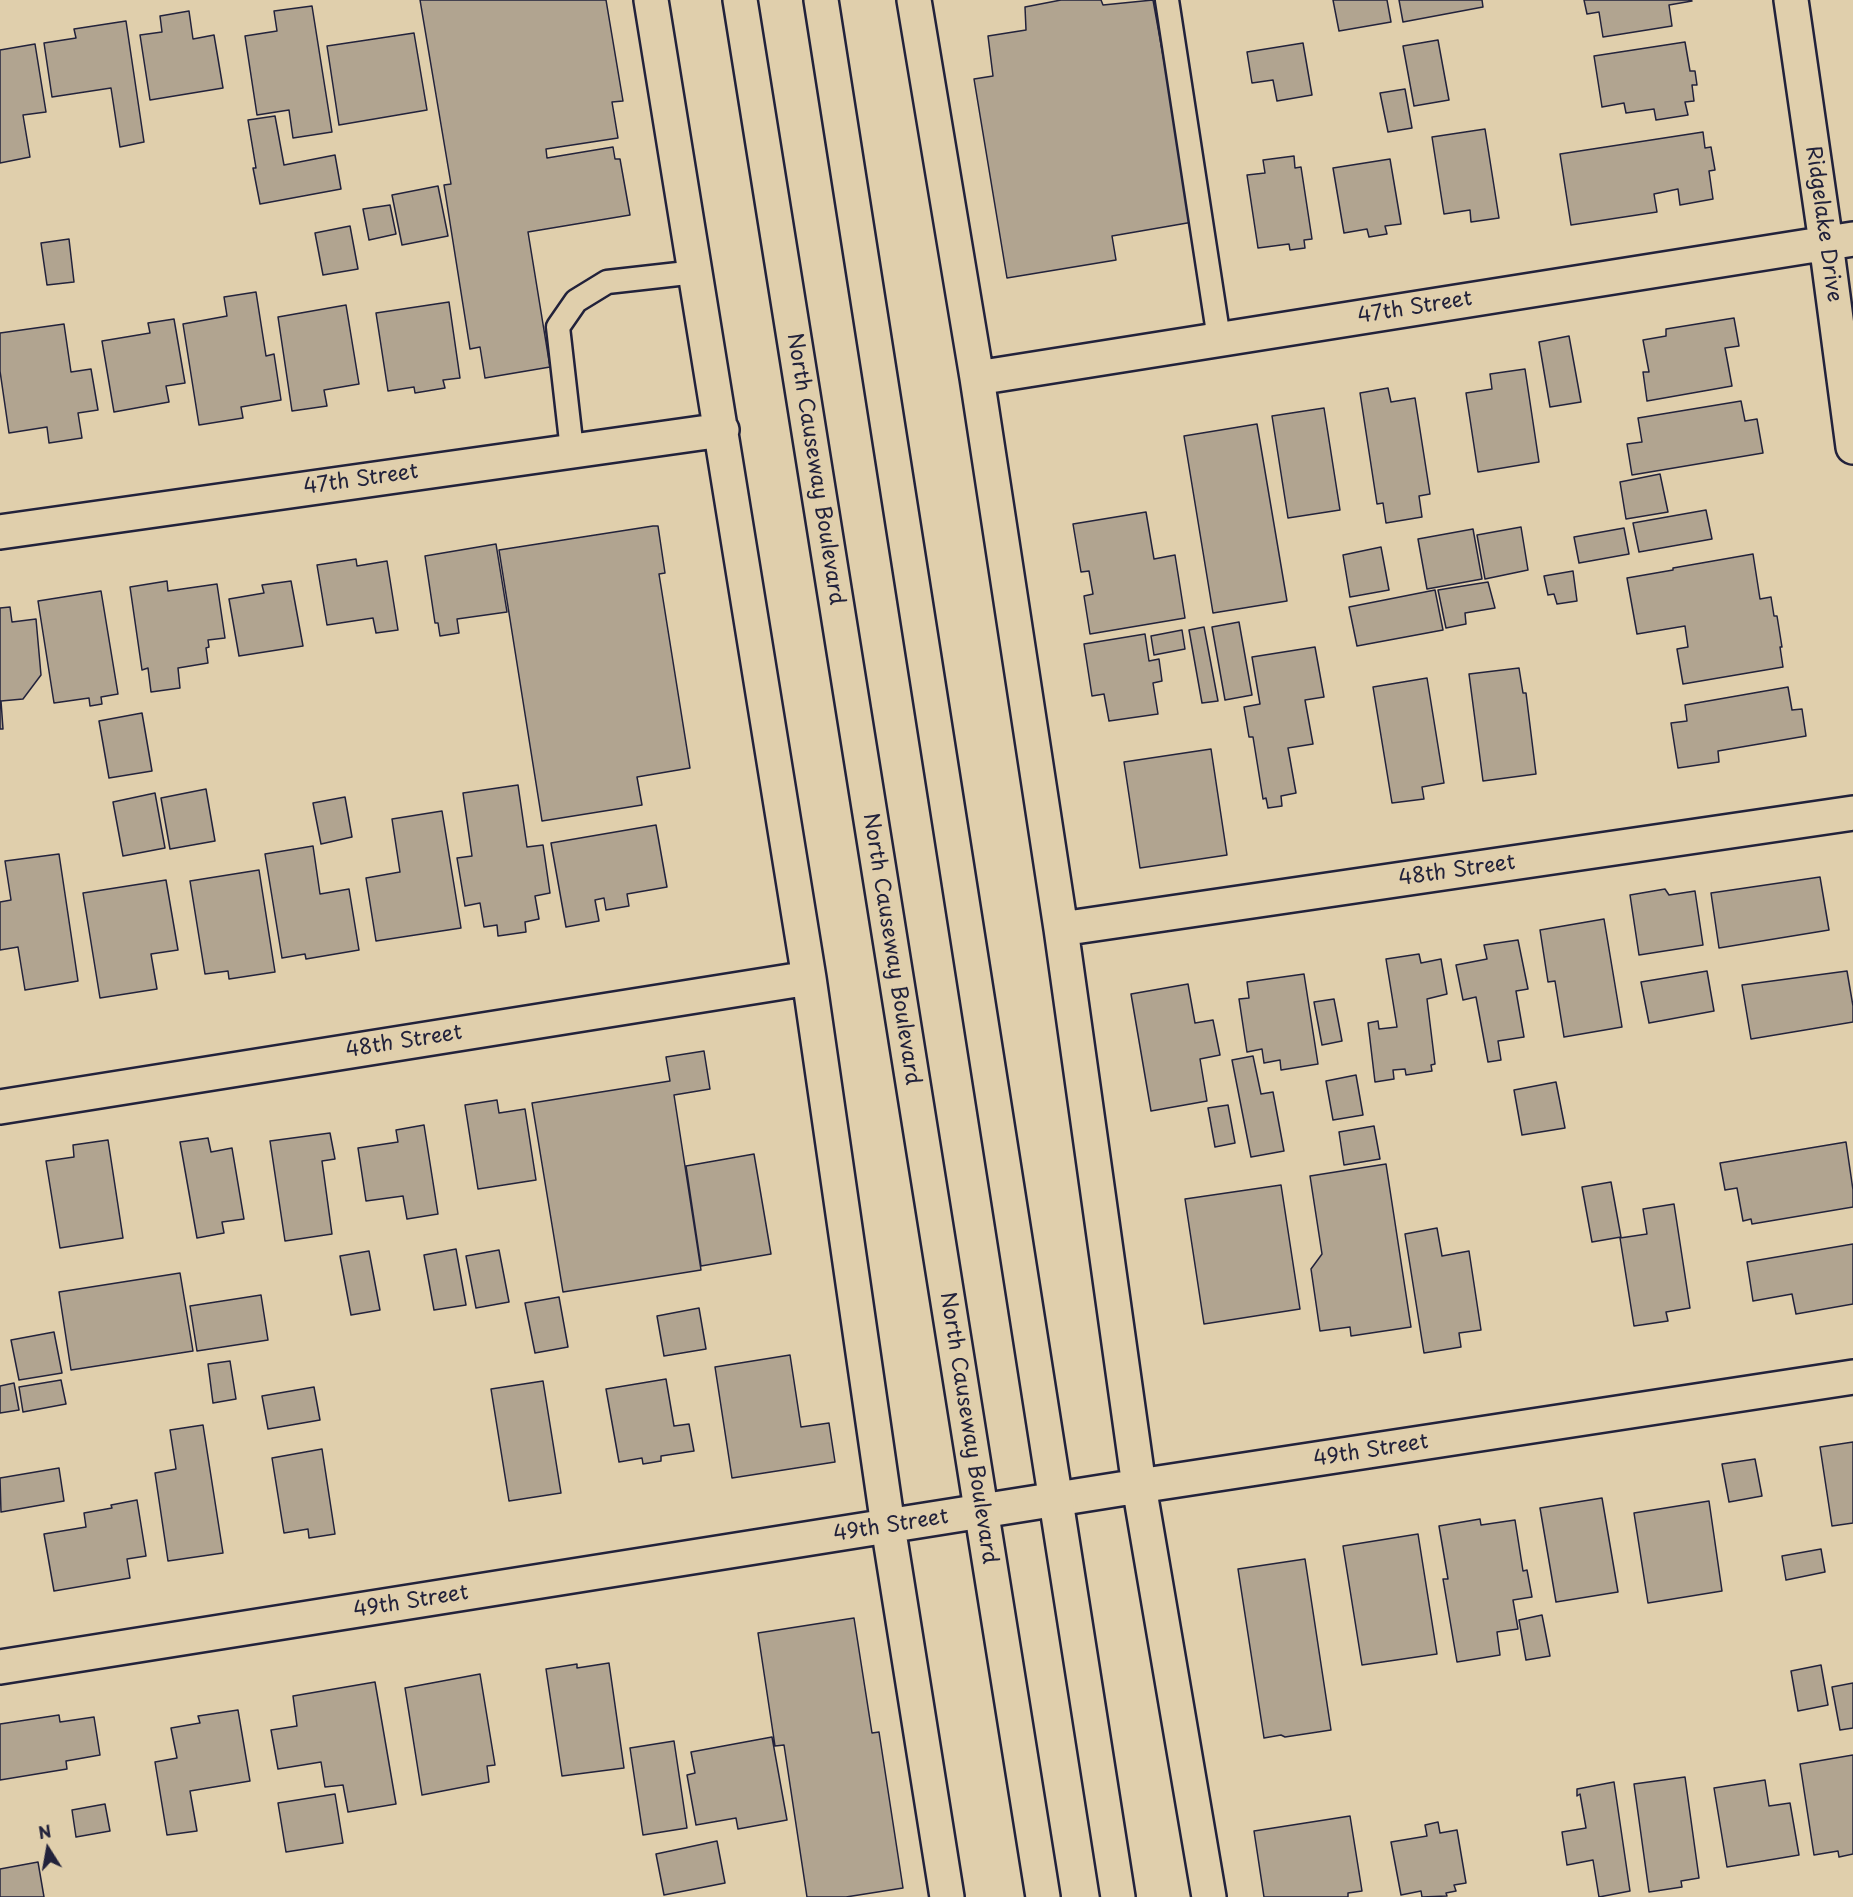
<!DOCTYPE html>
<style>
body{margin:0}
#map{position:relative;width:1853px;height:1897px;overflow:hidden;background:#e0cfac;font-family:"Playpen Sans",sans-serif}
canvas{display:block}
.north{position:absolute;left:18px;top:1819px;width:60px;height:60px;-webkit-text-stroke:4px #e0cfac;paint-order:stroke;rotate:349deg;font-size:16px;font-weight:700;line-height:24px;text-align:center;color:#22223b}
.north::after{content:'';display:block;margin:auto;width:21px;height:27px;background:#22223b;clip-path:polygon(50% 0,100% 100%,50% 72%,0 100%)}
</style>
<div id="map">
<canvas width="1853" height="1897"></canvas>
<div class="north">N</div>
</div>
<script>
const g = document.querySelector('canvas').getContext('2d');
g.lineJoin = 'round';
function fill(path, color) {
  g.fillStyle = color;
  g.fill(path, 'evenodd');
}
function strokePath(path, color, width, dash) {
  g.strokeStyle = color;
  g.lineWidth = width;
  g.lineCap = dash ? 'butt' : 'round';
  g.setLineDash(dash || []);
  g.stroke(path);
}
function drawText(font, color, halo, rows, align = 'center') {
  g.font = font + ' "Playpen Sans",sans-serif';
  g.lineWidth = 4.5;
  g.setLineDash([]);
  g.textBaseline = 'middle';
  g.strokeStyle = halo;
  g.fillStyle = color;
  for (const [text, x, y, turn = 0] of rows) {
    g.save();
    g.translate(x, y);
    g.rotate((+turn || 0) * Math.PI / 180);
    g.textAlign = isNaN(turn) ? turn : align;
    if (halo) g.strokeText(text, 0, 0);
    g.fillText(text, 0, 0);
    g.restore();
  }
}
const building = new Path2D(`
 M420 0H606L623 101 612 102 618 138 546 149 547 158 613 147 615 159H620L630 215 528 232 550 367 485 378 480 347 470 349 444 185 451 184Z
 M1061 0H1101L1103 5 1153 0 1193 222 1112 236 1116 260 1007 278 974 79 993 76 988 36 1026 30 1025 7Z
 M1333 0H1387L1391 22 1339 31Z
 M1399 0H1482L1483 7 1403 22Z
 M1584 0H1691L1692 1 1669 5 1672 26 1603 37 1599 12 1587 14Z
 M312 6 332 132 293 138 289 110 257 115 245 36 277 31 274 11Z
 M189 11 193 39 214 35 223 88 150 100 140 35 162 32 160 16Z
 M126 21 144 142 120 147 111 88 52 97 44 43 76 38 74 29Z
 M414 33 427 110 339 125 327 46Z
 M1438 40 1449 100 1414 106 1403 46Z
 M1685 42 1690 71H1695L1697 85H1692L1694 101 1685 102 1688 115 1656 120 1654 109 1626 113 1624 103 1602 107 1594 56Z
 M1303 43 1312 95 1277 101 1273 80 1252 83 1247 52Z
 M35 44 46 112 23 115 30 157 0 163V50Z
 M1405 89 1412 128 1388 132 1380 93Z
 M275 116 284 165 335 155 341 189 260 204 253 168H256L248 120Z
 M1485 129 1499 218 1471 222 1470 210 1444 214 1432 137Z
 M1703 132 1705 148 1711 147 1715 170 1709 171 1713 199 1680 205 1678 189 1654 194 1657 212 1571 225 1560 154Z
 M1294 156 1295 168 1301 167 1312 239 1304 240 1305 248 1290 250 1289 244 1258 248 1247 175 1265 173 1263 160Z
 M1390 159 1401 224 1385 226 1387 234 1369 237 1367 229 1344 233 1333 168Z
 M438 186 448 236 402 245 392 195Z
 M390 205 396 234 369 240 363 209Z
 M350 226 358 269 323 275 315 233Z
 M69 239 74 282 47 285 41 243Z
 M256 292 266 356 274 354 281 400 241 407 243 418 199 425 183 324 227 316 224 297Z
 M449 302 460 378 443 380 445 388 415 393 414 387 388 391 376 313Z
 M346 305 359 384 324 390 327 406 292 411 278 317Z
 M1734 318 1739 346 1725 348 1732 386 1647 401 1643 372H1649L1643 340 1666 336V329Z
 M174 319 185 383 166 386 169 402 114 412 102 341 150 333 148 323Z
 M64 324 71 372 91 369 98 410 78 413 82 438 49 443 47 427 9 433 0 371V333Z
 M1569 336 1581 402 1550 407 1539 342Z
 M1525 369 1539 462 1478 472 1466 393 1492 389 1490 374Z
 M1388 388 1391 402 1415 398 1430 494 1419 496 1422 517 1386 523 1383 503 1377 504 1360 393Z
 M1741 401 1745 421 1757 419 1763 453 1632 475 1627 444 1642 442 1638 418Z
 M1324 408 1340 510 1288 518 1272 416Z
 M1257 424 1287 601 1213 613 1184 436Z
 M1660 474 1668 512 1626 519 1620 482Z
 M1706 510 1712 539 1639 552 1633 523Z
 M1146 512 1154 559 1175 555 1185 618 1090 634 1084 596 1093 594 1089 571 1081 572 1073 524Z
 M653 526H658L665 573 659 574 690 768 637 777 642 805 542 821 499 550Z
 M1521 527 1528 570 1485 579 1477 535Z
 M1624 528 1629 554 1579 563 1574 537Z
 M1473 529 1482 579 1427 589 1418 539Z
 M496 544 507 612 457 619 459 633 440 636 438 623H435L425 556Z
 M1381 547 1389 590 1350 597 1343 555Z
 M1753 554 1760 599 1771 597 1774 616H1777L1782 647H1780L1783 667 1683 684 1677 649 1688 647 1685 626 1637 634 1627 578 1673 570V568Z
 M356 559 357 566 387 561 398 630 376 633 373 618 327 625 317 565Z
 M1573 571 1577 601 1557 604 1554 594 1548 595 1544 576Z
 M167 581 168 591 217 584 225 638 208 640 209 647 206 648 208 663 178 668 180 688 151 692 148 668 142 670 130 587Z
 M291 581 303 646 239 656 229 599 264 593 262 585Z
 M1488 582 1495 608 1465 613 1466 624 1446 628 1438 590Z
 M1435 590 1443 630 1357 646 1349 607Z
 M101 591 118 694 101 697 102 704 90 706 89 698 54 703 38 601Z
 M10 607 12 622 36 619 41 675 23 699 1 701 3 729H0V608Z
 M1239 622 1252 695 1225 700 1212 627Z
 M1204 627 1218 701 1202 703 1189 630Z
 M1182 630 1185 649 1154 655 1151 636Z
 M1145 634 1149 661 1159 659 1162 681 1153 683 1158 714 1109 721 1104 694 1092 696 1084 644Z
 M1315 647 1324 697 1305 700 1313 744 1288 748 1296 793 1281 796 1282 806 1268 808 1266 798 1263 799 1253 737H1249L1244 707 1260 704 1252 657Z
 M1519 668 1523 693H1526L1536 774 1483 781 1469 674Z
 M1427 678 1444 783 1422 787 1424 799 1392 803 1373 687Z
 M1788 687 1792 710 1802 709 1806 736 1718 751 1719 762 1678 768 1671 723 1687 721 1685 705Z
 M142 713 152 771 109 778 99 721Z
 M1211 749 1227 855 1140 868 1124 762Z
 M518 785 527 847 543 845 550 893 535 896 539 919 525 922 526 932 498 936 497 925 484 927 480 903 465 906 457 858 472 856 463 793Z
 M206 789 215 841 170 849 161 798Z
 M155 793 165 848 123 856 113 802Z
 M345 797 352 837 321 844 313 803Z
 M442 811 461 928 376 941 366 878 400 872 392 819Z
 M656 825 667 887 627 894 629 906 606 910 604 898 595 900 599 921 566 927 551 843Z
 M313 846 320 894 349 889 359 950 306 959 305 954 282 958 265 854Z
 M59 854 78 981 25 990 18 947 0 950V902L11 900 5 861Z
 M259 870 275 972 229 979 228 971 205 974 190 881Z
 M1820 877 1829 930 1719 948 1711 893Z
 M166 880 178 950 151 954 157 989 100 998 83 893Z
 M1665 889 1669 895 1695 891 1703 945 1639 955 1630 895Z
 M1604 919 1622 1027 1564 1037 1555 981 1548 982 1540 930Z
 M1518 940 1528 989 1516 991 1524 1037 1498 1041 1501 1060 1488 1062 1476 997 1463 1000 1456 965 1487 959 1484 945Z
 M1419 954 1421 963 1441 959 1447 994 1427 999 1435 1064 1431 1065 1432 1071 1406 1075 1405 1069 1393 1070 1394 1079 1375 1082 1368 1023 1378 1021 1379 1029 1397 1027 1386 959Z
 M1707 971 1714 1011 1649 1023 1641 982Z
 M1847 971 1853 1006V1022L1751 1039 1742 985Z
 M1304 974 1318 1064 1281 1070 1280 1060 1264 1063 1262 1049 1247 1052 1239 999 1249 998 1247 982Z
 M1188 984 1195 1023 1213 1020 1220 1055 1200 1059 1207 1101 1151 1111 1131 994Z
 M1334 999 1342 1041 1322 1045 1314 1002Z
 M704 1051 710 1089 674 1095 701 1270 563 1292 532 1103 670 1081 666 1057Z
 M1253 1056 1261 1094 1273 1092 1284 1151 1251 1157 1232 1060Z
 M1356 1075 1363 1115 1333 1120 1326 1081Z
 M1556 1082 1565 1128 1522 1135 1514 1090Z
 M497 1100 499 1113 525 1109 536 1180 478 1189 465 1105Z
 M1228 1105 1235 1143 1215 1147 1208 1108Z
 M424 1125 438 1214 407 1219 403 1196 366 1201 358 1148 398 1142 396 1130Z
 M1374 1126 1380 1159 1344 1165 1339 1132Z
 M330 1133 335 1159 322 1161 332 1234 285 1241 270 1141Z
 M208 1138 211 1152 232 1148 244 1219 222 1222 224 1233 197 1238 180 1142Z
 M108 1140 123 1238 60 1248 46 1161 74 1157 73 1145Z
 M1846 1142 1853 1190V1207L1752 1224 1751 1219 1743 1221 1737 1188 1725 1190 1720 1163Z
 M754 1154 771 1254 701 1266 686 1166Z
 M1386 1164 1411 1327 1351 1336 1350 1327 1320 1331 1311 1269 1322 1254 1310 1176Z
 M1611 1182 1621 1237 1592 1242 1582 1187Z
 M1281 1185 1300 1309 1204 1324 1185 1199Z
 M1674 1204 1690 1308 1666 1312 1668 1321 1634 1326 1620 1238 1647 1234 1643 1209Z
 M1437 1228 1442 1256 1469 1251 1481 1330 1459 1333 1461 1347 1424 1353 1405 1234Z
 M1853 1244V1304L1796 1314 1792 1294 1753 1301 1747 1262Z
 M456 1249 466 1305 434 1310 424 1255Z
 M499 1250 509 1302 476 1308 466 1256Z
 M369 1251 380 1310 351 1315 340 1256Z
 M180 1273 193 1351 71 1370 59 1292Z
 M261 1295 268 1340 197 1351 190 1306Z
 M559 1297 568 1347 535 1353 525 1303Z
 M699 1308 706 1349 664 1356 657 1316Z
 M54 1332 62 1373 19 1380 11 1340Z
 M790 1355 801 1427 829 1423 835 1462 732 1478 715 1367Z
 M230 1361 236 1399 213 1403 208 1364Z
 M666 1379 674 1426 689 1424 694 1451 661 1456V1461L643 1464 642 1458 619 1462 606 1389Z
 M61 1380 66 1404 23 1412 19 1387Z
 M543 1381 561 1493 509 1501 491 1389Z
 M14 1383 19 1410 0 1413V1386Z
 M314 1387 320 1420 268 1429 262 1396Z
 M203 1425 223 1553 168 1561 155 1473 176 1469 170 1430Z
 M1853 1442V1523L1832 1526 1820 1447Z
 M322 1449 335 1534 309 1538 308 1529 284 1533 272 1458Z
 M1755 1459 1762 1496 1729 1502 1722 1464Z
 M59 1468 64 1501 1 1512 0 1478Z
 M1602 1498 1618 1592 1556 1602 1540 1508Z
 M137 1500 146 1556 127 1559 130 1578 54 1591 44 1534 86 1527 84 1513 112 1508 111 1505Z
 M1709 1501 1722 1591 1648 1603 1634 1513Z
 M1480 1519 1481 1525 1515 1520 1523 1571 1527 1570 1532 1597 1513 1600 1518 1629 1497 1632 1500 1655 1457 1662 1443 1579H1448L1439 1526Z
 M1418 1534 1437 1654 1362 1665 1343 1546Z
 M1821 1549 1825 1572 1786 1580 1782 1556Z
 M1305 1559 1331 1730 1285 1737 1281 1735 1264 1738 1238 1569Z
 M1542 1615 1550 1656 1526 1660 1519 1620Z
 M854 1618 872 1733 879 1732 903 1888 846 1897H807L784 1745 775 1746 758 1633Z
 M609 1663 624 1768 562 1776 546 1669 577 1664V1668Z
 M1821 1665 1828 1705 1798 1711 1791 1671Z
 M480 1674 495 1765 487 1766 489 1782 422 1795 405 1688Z
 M375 1682 396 1804 348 1812 343 1785 325 1787 321 1762 278 1769 271 1730 297 1726 293 1696Z
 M1853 1683V1728L1840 1730 1832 1687Z
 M238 1710 250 1781 190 1791 197 1831 167 1835 155 1762 177 1758 171 1728 200 1723 198 1716Z
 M59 1715 60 1722 94 1717 100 1755 66 1761 67 1769 0 1780V1724Z
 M772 1737 787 1820 738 1829 736 1818 696 1825 687 1775 695 1773 691 1752Z
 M674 1741 687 1828 643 1835 630 1748Z
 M1853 1755V1854L1839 1857 1838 1851 1814 1855 1800 1764Z
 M1685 1777 1699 1878 1681 1881 1682 1887 1649 1892 1634 1784Z
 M1765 1780 1769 1806 1790 1803 1799 1855 1727 1867 1714 1788Z
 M1614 1782 1630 1891 1599 1897 1593 1860 1567 1865 1562 1832 1586 1828 1580 1794 1577 1796V1789Z
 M335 1794 343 1843 286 1852 278 1803Z
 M105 1804 110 1831 76 1837 72 1810Z
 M1350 1816 1362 1891 1348 1893V1897H1264L1254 1831Z
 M1438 1822 1440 1833 1457 1830 1466 1883 1454 1885 1456 1891 1446 1893 1447 1896 1422 1897 1421 1891 1401 1895 1391 1842 1427 1836 1425 1825Z
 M717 1841 725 1883 664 1895 656 1854Z
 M38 1862 44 1897H0V1869Z`);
fill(building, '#b1a490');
strokePath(building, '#22223b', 1.5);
const service = new Path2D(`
 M1167 0 1219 339
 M572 450 558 327 576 301 607 282 696 272`);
const minor = new Path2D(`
 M651 0 809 978 888 1526 947 1897
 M914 0 977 378 1061 929 1139 1486 1209 1897
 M1791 0 1826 243 1853 447
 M977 378 1853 239
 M0 532 722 430
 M1061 929 1853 813
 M0 1107 809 978
 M0 1667 1139 1486 1853 1377`);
const trunk = new Path2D(`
 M740 0 1043 1897
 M821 0 1118 1897`);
strokePath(service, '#22223b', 27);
strokePath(minor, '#22223b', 38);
strokePath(trunk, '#22223b', 38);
strokePath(service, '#e0cfac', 22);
strokePath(minor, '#e0cfac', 33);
strokePath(trunk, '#e0cfac', 33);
drawText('21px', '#22223b', '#e0cfac', [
 ["Ridgelake Drive",1823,224,82],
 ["47th Street",1415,308,-9],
 ["North Causeway Boulevard",815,469,81],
 ["47th Street",361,480,-8],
 ["48th Street",1457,871,-8],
 ["North Causeway Boulevard",891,949,81],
 ["48th Street",404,1042,-9],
 ["North Causeway Boulevard",968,1428,81],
 ["49th Street",1371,1451,-9],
 ["49th Street",891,1526,-9],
 ["49th Street",411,1602,-9]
]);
</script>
